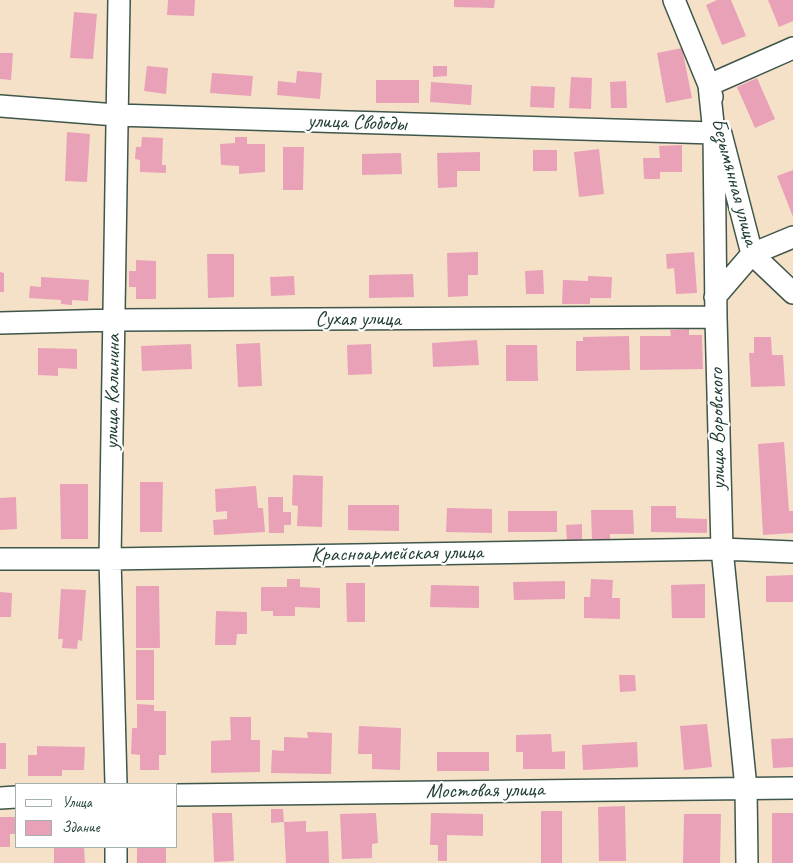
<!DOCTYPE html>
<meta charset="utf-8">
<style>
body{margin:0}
#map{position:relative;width:793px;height:863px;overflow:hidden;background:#f5e1c8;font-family:Caveat,sans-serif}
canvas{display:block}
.legend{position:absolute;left:15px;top:783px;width:162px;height:65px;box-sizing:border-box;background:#fff;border:1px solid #a5b1ae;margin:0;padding:6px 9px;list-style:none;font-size:15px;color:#1f3d34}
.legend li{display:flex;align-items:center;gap:10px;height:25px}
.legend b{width:25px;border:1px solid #a5b1ae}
</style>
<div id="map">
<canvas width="793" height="863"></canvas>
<ul class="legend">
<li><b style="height:6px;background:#fff"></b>Улица</li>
<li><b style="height:14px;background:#e9a1b8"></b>Здание</li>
</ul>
</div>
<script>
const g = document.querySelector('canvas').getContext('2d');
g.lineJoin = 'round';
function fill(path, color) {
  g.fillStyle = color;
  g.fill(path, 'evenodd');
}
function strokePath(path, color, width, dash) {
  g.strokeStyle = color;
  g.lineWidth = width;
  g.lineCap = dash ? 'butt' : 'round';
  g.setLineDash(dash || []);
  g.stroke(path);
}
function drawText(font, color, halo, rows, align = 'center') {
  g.font = font + ' Caveat,sans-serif';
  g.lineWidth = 4.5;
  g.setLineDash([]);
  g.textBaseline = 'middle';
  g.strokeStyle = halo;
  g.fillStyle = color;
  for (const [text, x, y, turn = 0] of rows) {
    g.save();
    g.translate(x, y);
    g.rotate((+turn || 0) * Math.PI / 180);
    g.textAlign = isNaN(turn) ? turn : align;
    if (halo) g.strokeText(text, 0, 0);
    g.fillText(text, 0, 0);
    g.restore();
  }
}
fill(new Path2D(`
 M168 0H195L194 16 167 15Z
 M454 0H495L494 8 454 7Z
 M717 0H731L746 36 722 45 706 5Z
 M768 0H793V21L779 27Z
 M74 12 97 14 93 59 70 58Z
 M682 48 692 98 666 103 657 53Z
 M0 53H13L11 80 0 79Z
 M147 66 168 68 166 94 144 91Z
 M433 66H447V76L433 77Z
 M297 71 322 73 320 99 277 95 278 81 296 83Z
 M212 73 253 76 251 96 210 93Z
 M571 77 592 78 591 109 569 108Z
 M757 78 775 119 755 128 737 87Z
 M376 80H419V103H376Z
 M626 81 627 108H611L610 82Z
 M431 82 472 85 471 105 430 102Z
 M531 86 555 87 554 108 530 107Z
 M67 132 90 134 87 182 65 181Z
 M142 137 163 138 162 165H166V173L140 172V160L135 159 136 147H141Z
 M235 137H247V144H265V172L239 174V166L221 165 220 144 235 143Z
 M682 145V172H660V179H644L643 158H660L659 146Z
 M283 147H304L303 190H283Z
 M599 149 604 194 579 197 574 152Z
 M533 150H557V171H533Z
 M480 152V171H457V187L438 188 437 153Z
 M401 153 402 174 362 175V154Z
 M793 170V217L777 176Z
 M478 252V275H468V296L448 297 447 253Z
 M694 252 697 293 676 294 674 268 667 269 666 254Z
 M207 254H234V297L208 298Z
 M136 260 156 261V299H136V287H129V271H136Z
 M543 270 544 294H526L525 271Z
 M0 272 4 273V292H0Z
 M413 274 414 297 369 298V275Z
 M294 276 295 295 271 296 270 277Z
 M588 276 612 277 611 298H590V304H562L563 280 588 281Z
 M41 277 89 280 88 301 72 300V305L61 304V300L29 298 30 286 41 287Z
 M689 329V335H702L703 369 640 370V336H671L670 330Z
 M629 336 630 370 576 371V341H583V337Z
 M754 337H771L772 355H783L785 386 751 387 749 353H754Z
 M477 340 479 365 433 367 432 343Z
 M260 343 262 386 238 387 236 344Z
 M191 344 192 369 142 371 141 346Z
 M371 344 372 374 348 375 347 345Z
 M506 345H537L538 381H506Z
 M38 348 77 349V369L58 368V376L38 375Z
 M784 442 789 511H793V533L763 535 758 444Z
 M293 475 323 476 322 527 297 526 298 506 292 505Z
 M140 482H163L162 532H140Z
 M60 484H88V539H61Z
 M256 486 258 508H263L265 532 214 535 213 520 227 519V511L216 512 215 489Z
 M16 497 17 529 0 530V498Z
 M268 497H283V512H291V525H284V533H269Z
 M348 505H399V531L348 530Z
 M651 506H676V518L707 519V533L651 532Z
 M447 508 492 509V533L446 532Z
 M591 510H633L634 534H610V540H592Z
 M508 511H557V532H508Z
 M582 524V541L567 542 566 525Z
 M793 575V602H766V576Z
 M287 579H300V587L320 588V608L295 607V616H273V611H261V587H287Z
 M591 579 613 580 612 598H620V619L584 618V597H590Z
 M565 581V599L514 600 513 582Z
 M346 583H365V622H347Z
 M705 584V618H672L671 585Z
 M431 585 479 586V608L430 607Z
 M136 586H159L160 648H136Z
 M61 589 86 590 82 641 78 640 77 649 62 648 63 639H58Z
 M0 592 12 593 11 617H0Z
 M216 611 247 612V634H237L236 645H215Z
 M136 650H154V700H136Z
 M619 675H635L636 691 620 692Z
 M137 704 154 705V711H166V755H159V770H140V755L131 754 132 728H137Z
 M230 717H251V740H260V772L211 773V741L231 740Z
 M707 724 712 767 684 770 680 726Z
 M359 726 401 728 400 770 372 769V754H358Z
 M307 732 332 733 331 774 271 773 272 750 284 751V737L308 738Z
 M551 734 552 752 565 751V769H523V752H516V735Z
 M793 738V767L773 768 771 739Z
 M637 742 638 767 583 770 582 745Z
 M0 743H6V769H0Z
 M37 746 85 747 84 770H62V776H28V755H37Z
 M437 752H489V771H437Z
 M625 806 626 861H599L598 807Z
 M271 809H283L284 822 306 821V832L328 831 329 863H286L284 822 271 823Z
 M541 811H562V863H541Z
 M212 813H232L234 861 214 862Z
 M376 813 378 843 372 844V858L342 859 340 814Z
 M431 813 483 814V836L447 835V861H438V845H430Z
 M772 813H793V863H772Z
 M684 814H721L720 863H683Z
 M0 817H16V834H10V847H0Z
 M54 847H84L85 863H54Z
 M137 847H166V863H137Z`), '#e9a1b8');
const street = new Path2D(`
 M674 0 709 85 714 133 716 317 722 549 746 788 747 863
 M712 97 709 85 793 48
 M0 106 116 115 714 133
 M721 134 752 254 793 293
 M715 297 752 254 793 237
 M0 323 114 320 716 317
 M0 559H110L722 549 793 552
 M116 784 110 559 119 0
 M176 795 793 788
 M0 798 16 797
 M116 863V847`);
strokePath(street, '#3f564a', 24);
strokePath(street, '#fff', 21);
drawText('21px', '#1f3d34', '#fff', [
 ["улица Свободы",357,123,2],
 ["Безымянная улица",734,182,75],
 ["Сухая улица",358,319],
 ["улица Калинина",113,392,-89],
 ["улица Воровского",718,429,-91],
 ["Красноармейская улица",397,554,-1],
 ["Мостовая улица",485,791,-1]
]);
</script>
